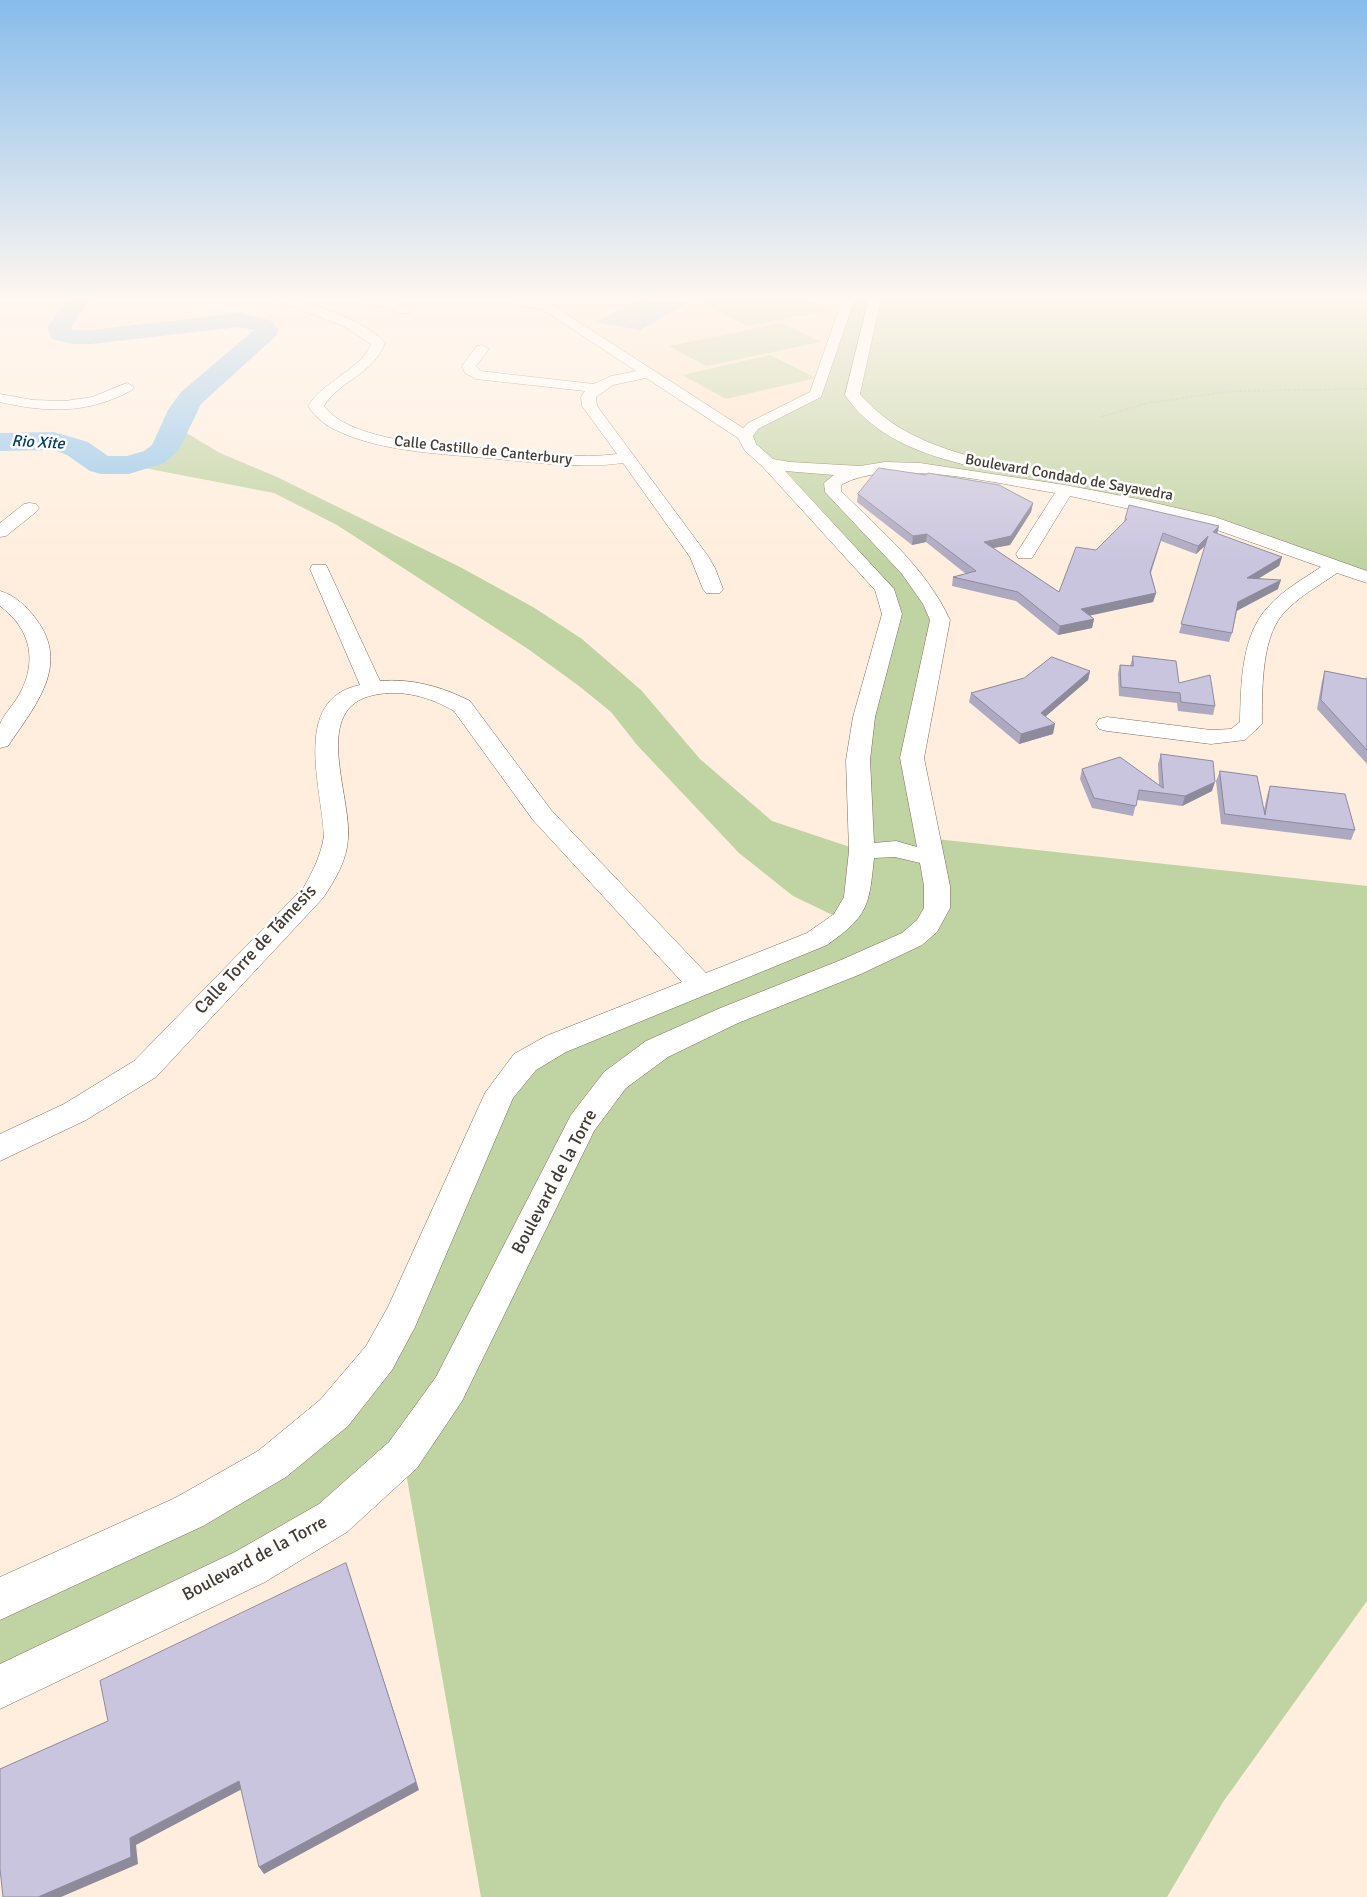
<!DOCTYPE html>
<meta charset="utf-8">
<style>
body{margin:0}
canvas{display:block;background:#fed}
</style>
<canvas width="1367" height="1897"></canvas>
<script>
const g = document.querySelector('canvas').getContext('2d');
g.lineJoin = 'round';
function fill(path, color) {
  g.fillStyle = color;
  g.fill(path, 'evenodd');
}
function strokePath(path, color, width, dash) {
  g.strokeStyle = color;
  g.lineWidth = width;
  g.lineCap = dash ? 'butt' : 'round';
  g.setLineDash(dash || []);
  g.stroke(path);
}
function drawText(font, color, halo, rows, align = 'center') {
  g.font = font + ' Signika,sans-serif';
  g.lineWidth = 5;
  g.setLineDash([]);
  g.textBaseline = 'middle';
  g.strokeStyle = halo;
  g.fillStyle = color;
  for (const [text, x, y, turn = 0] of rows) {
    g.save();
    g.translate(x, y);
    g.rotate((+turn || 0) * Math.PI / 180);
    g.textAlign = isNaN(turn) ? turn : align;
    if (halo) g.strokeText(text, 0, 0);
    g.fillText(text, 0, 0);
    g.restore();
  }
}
fill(new Path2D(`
 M529 298H848L816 394 745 436Z`), '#fde2c8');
fill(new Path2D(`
 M693 298H804L830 310 747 326Z
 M849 298H1367V577L1209 521 1065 491 901 467 831 483 935 604 912 758 927 838 1367 886V1601L1223 1802 1167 1897H481L403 1456 333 1518 0 1687V1599L334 1413 525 1062 843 920 793 896 739 853 637 745 611 712 579 686 528 649 337 525 274 493 129 465C160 455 162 456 175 426L220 453 277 477 460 567 533 607 582 639 641 690 700 759 772 821 862 851 858 760 888 637 884 589 754 449 748 430 816 394Z
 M782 323 821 342 706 366 669 346Z
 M770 355 816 378 726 399 682 375Z`), '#c0d3a3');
fill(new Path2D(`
 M642 298 688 303 640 330 595 322Z`), '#96c7ec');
fill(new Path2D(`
 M68 298H91L71 328 73 330H92L238 313 270 320 278 329 277 335 201 404 179 450 164 463 129 474H101L90 471 67 455 54 450 0 451V433L54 432 88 442 108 456H127L144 451 152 445 168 410 181 392 254 330 238 327 92 344H72L52 339 47 328Z`), '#96c7ec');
const minor = new Path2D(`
 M275 298C301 298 369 321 385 343 374 374 340 380 324 406 331 415 340 421 351 426 395 445 451 445 498 449 538 453 578 459 617 454L582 406 581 397 585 391 476 379 465 373 462 366 477 346 482 345 489 349 476 366 480 371 594 384 611 376 636 371 542 309 523 307 511 298H526L549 303 743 428 748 423 810 392 843 298H855L821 397 758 429 753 436 756 444 773 459 790 462 860 466 885 462 920 463 1065 485 1138 499 1215 517 1367 571V583L1337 573C1319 586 1297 597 1282 615 1261 640 1262 693 1262 724L1245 740 1211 744 1107 731 1099 729 1096 724 1099 719 1107 717 1211 730 1231 729 1240 722C1241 684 1241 636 1268 607 1283 590 1303 579 1321 567L1203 525 1070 496 1032 558H1018L1016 554 1055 493C999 484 889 457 841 485V491C881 531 926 568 950 620L924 758 950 886V908L937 932 922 945 861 974 738 1023 668 1057 626 1088 594 1131 462 1401 417 1468 347 1532 265 1582 0 1709V1664L235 1552 319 1504 389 1442 436 1377 571 1115 604 1072 646 1041 718 1009 841 960 902 933 917 920 924 908V886L920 863 895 857 874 858C869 907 868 916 827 945L566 1052 536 1070 513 1098 415 1327 392 1370 348 1426 286 1477 203 1526 0 1620V1577L175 1498 258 1451 320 1400 366 1346 388 1307 485 1093 514 1054 546 1036 682 982 533 820 454 711C430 697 402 689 374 695 310 708 352 795 348 839 347 860 335 880 323 898L156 1077 86 1120 0 1161V1134L64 1104 134 1061 304 887C313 871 321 855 324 836 322 787 291 699 360 685L310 569 312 565H326L328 569 380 681C411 678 443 687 470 701L551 810 706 973 807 933 834 914 844 897 849 851 846 760 853 717 882 614 875 590 762 466 745 451 738 438 646 378 613 385 596 397 597 406 708 556 715 568 723 589 720 593H706L703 589 690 557 623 463C581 469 540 463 498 459 448 454 386 453 340 432 326 426 317 419 308 406 325 379 362 369 371 344L343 326 277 301ZM785 471 834 475 824 483 825 492 902 574 923 604 930 620 900 758 917 847 896 841 874 843 870 760 875 717 902 614 894 589Z
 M362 298H380L409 307 410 310 409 313H399L364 301Z
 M869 298H881L860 394C891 430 931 446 977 458L979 461 977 464C968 467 959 463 951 461 910 450 869 431 845 395Z
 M127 383 134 387 132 390C89 414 47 413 0 402V394L33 400 65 401 92 397Z
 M30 503 36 504 39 508 36 512 6 536 0 537V523L24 504Z
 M0 591C15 595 27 607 36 619 71 665 35 706 8 746L0 748C0 741 0 731 0 724 4 714 14 704 19 695 38 661 31 629 0 606Z`);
strokePath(minor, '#7e6c59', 1);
strokePath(new Path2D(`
 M1101 417 1147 403 1234 391 1367 389`), '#a5988b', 2, [0.5, 2]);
fill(minor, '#fff');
fill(new Path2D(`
 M858 494 1033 503 1031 512 1010 545 993 548 1059 592 1096 550 1124 522 1129 505 1217 534 1282 557 1279 566 1258 579 1278 589 1237 611 1232 633 1229 642 1179 633 1206 545 1196 554 1161 541 1151 573 1156 593 1153 602 1089 615 1094 619 1092 628 1058 635 1016 601 952 586 953 577 966 574 926 542 912 545 857 502Z
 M1133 656 1215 706 1213 715 1178 711 1177 703 1119 696 1118 674 1120 665 1130 666Z
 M1090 671 1088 680 1045 717 1053 734 1019 744 969 702 971 693 1024 678Z
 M1325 671 1365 679 1367 678V764L1317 709 1322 681Z
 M1161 754 1212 791 1182 806 1137 800 1133 816 1092 808 1080 779 1082 769 1159 786 1158 764Z
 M1220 771 1264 810 1267 796 1270 786 1355 830 1351 840 1221 824 1216 781Z`), '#ada9c0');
fill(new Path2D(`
 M1033 503 1031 512 1010 545 982 550 984 542Z
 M1219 526 1217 535 1213 532Z
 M927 534 926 542 912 545 913 536Z
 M1208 536 1206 545 1196 554 1198 546Z
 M1282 557 1279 566 1244 587 1247 578Z
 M1281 580 1278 589 1236 611 1238 602Z
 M1156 593 1153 602 1079 618 1081 609Z
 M1094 619 1092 628 1058 635 1060 626Z
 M1090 671 1088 680 1039 722 1041 713Z
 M1055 724 1053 734 1019 744 1021 734Z
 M1215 782 1212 791 1182 806 1185 796Z
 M346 1563 419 1790 264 1874 259 1867Z
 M239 1781 244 1788 136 1845 138 1864 61 1897H38L130 1838Z`), '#8d8a9c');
const building = new Path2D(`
 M879 468 926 475 928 473 999 485 1033 503 1011 536 984 542 1059 592 1076 547 1096 550 1127 519H1125L1129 505 1219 526 1213 532 1282 557 1247 578 1281 580 1238 602 1232 633 1181 624 1208 536 1198 546 1163 533 1150 572 1156 593 1081 609 1094 619 1060 626 1018 592 953 577 976 571 927 534 913 536 858 494Z
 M1133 656 1176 661 1179 683 1210 675 1215 706 1181 702 1180 693 1121 687 1120 665 1133 666Z
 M1052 657 1090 671 1041 713 1055 724 1021 734 971 693 1024 678Z
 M1325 671 1365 679 1367 678V750L1321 700Z
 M1161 754 1213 761 1215 782 1185 796 1139 790 1136 806 1094 798 1082 769 1120 757 1163 788Z
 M1220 771 1257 776 1265 815 1270 786 1345 794 1355 830 1225 814Z
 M346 1563 416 1782 259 1867 239 1781 130 1838 131 1857 38 1897H3L0 1869V1769L108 1721 100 1681Z`);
fill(building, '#c9c5df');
strokePath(building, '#8d8a9c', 1);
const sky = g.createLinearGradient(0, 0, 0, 563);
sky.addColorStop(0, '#87bcea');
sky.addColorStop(0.53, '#fff7f0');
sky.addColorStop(1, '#fff7f000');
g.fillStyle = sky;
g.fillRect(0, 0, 1367, 563);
drawText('15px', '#433b33', '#fefefe', [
 ["Calle Castillo de Canterbury",483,451,6],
 ["Boulevard Condado de Sayavedra",1069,478,10]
]);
drawText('italic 16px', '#014063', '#fefefe', [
 ["Rio Xite",38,443,3]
]);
drawText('18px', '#433b33', '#fefefe', [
 ["Calle Torre de Támesis",256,950,-47],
 ["Boulevard de la Torre",555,1182,-62],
 ["Boulevard de la Torre",255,1559,-28]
]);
</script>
